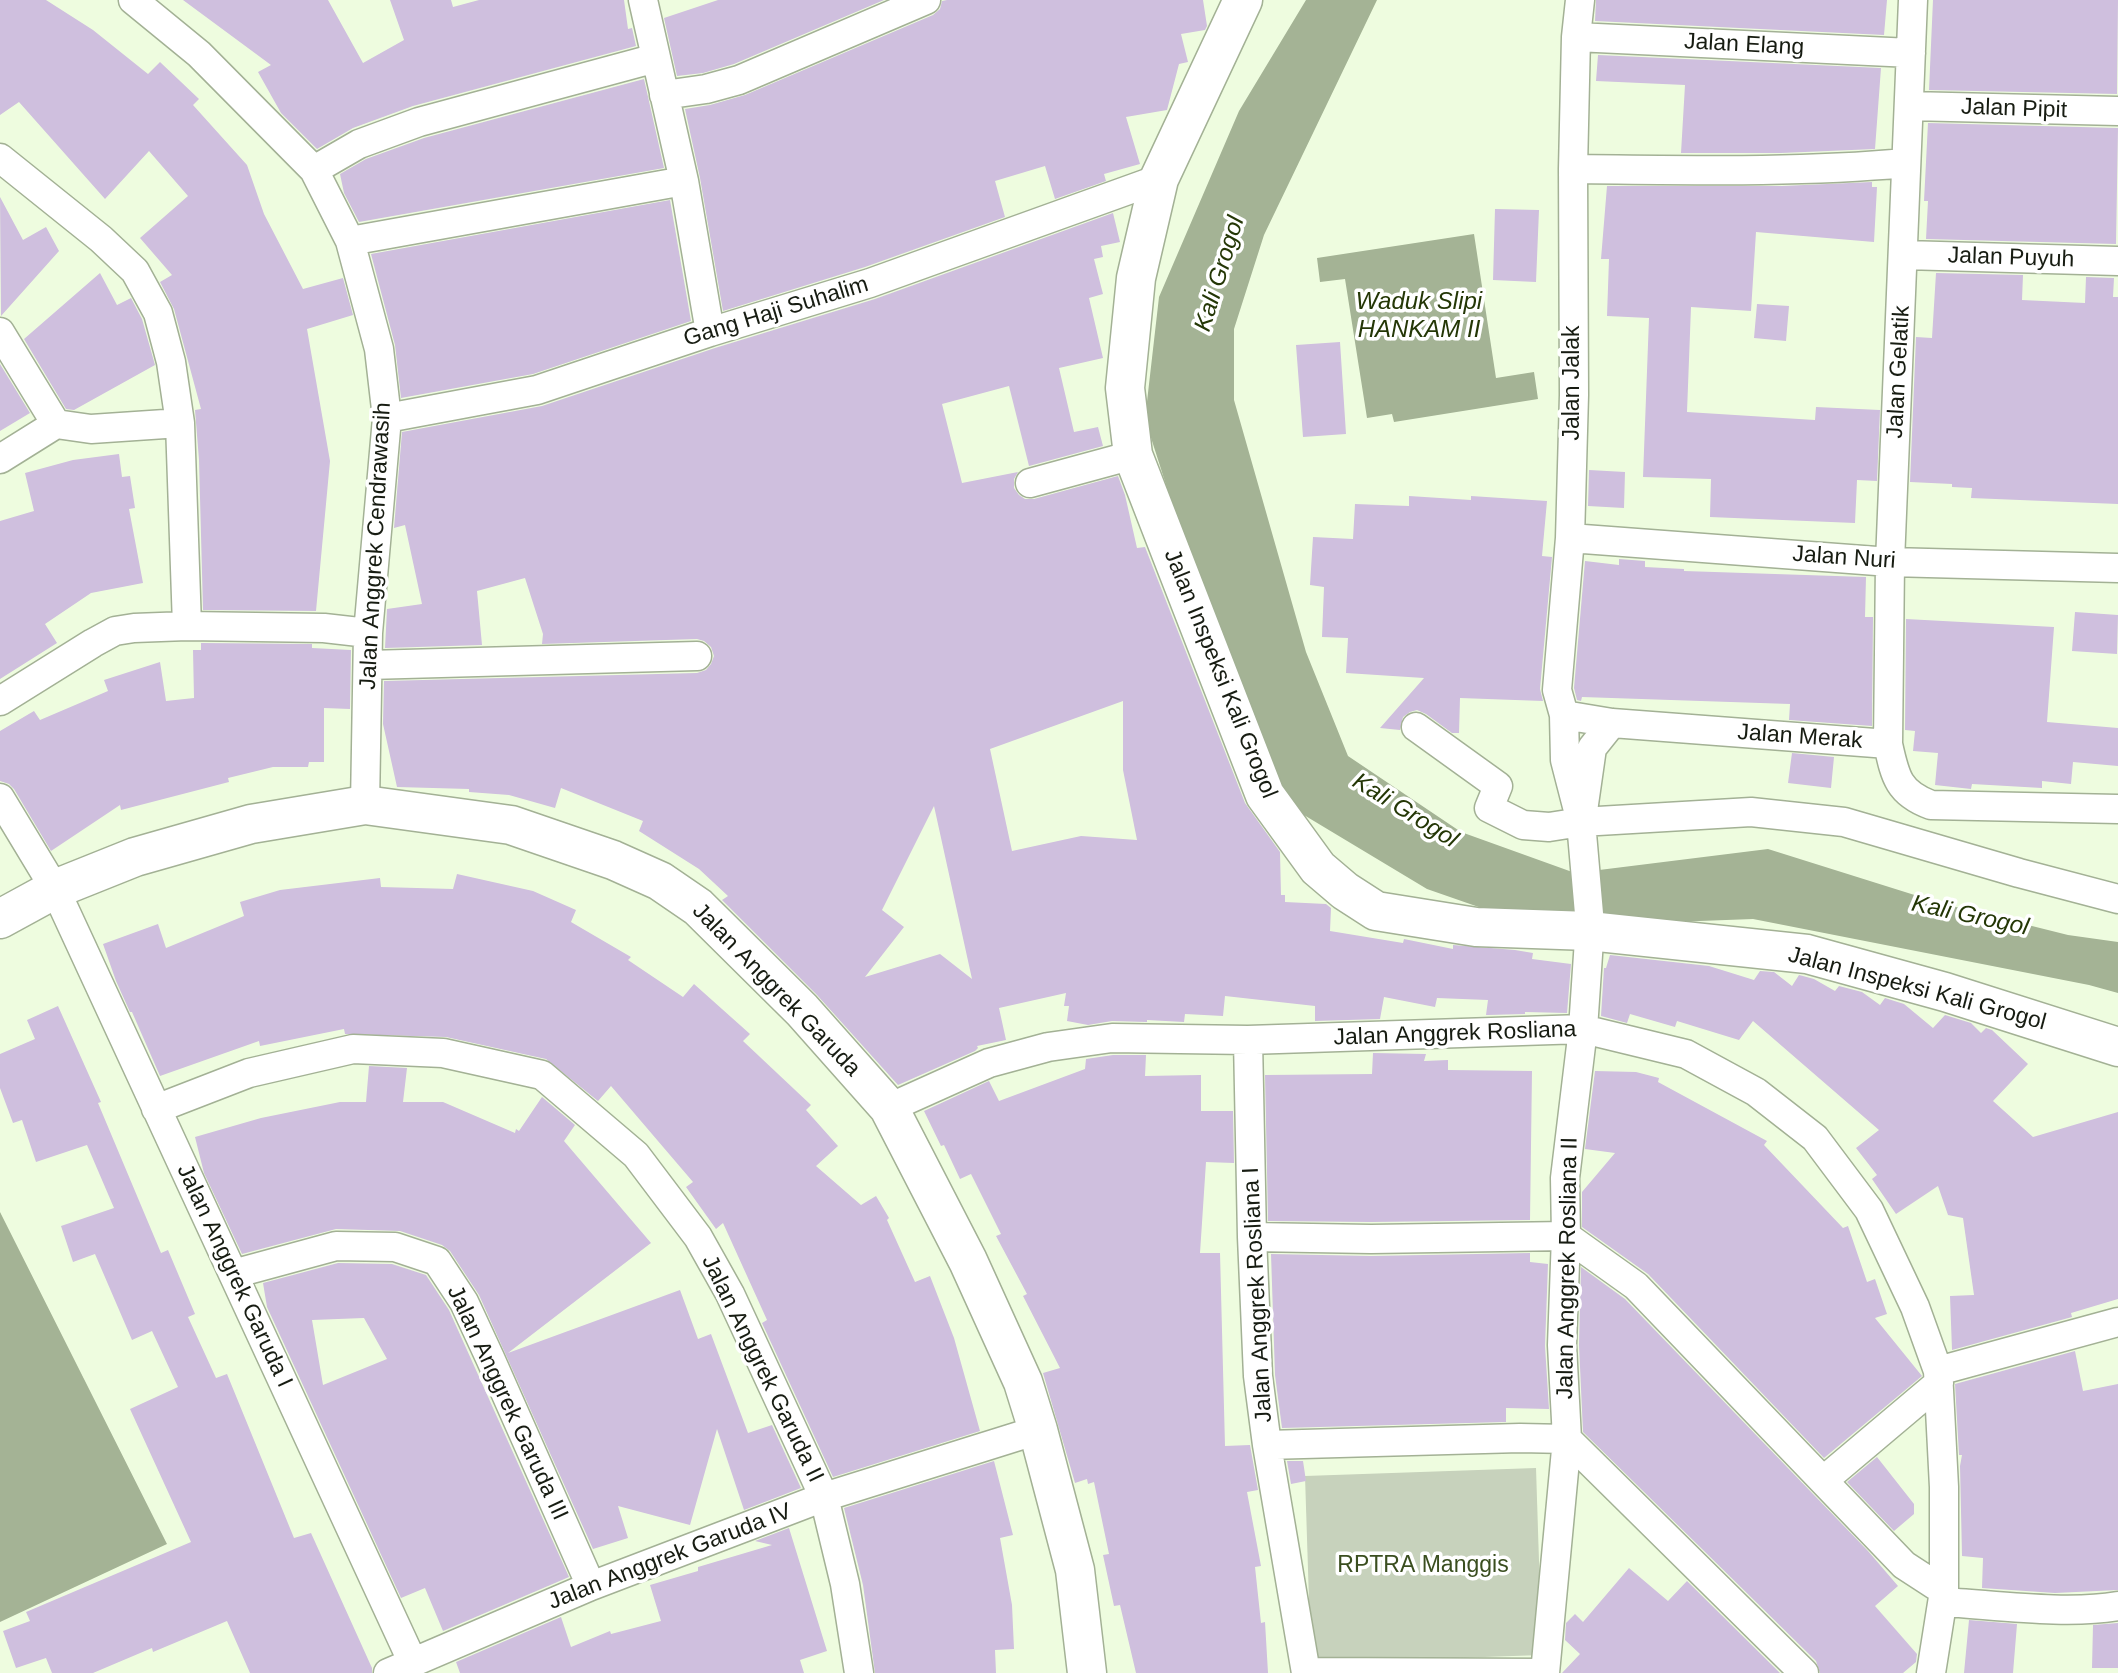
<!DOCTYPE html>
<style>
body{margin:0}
canvas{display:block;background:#eefcdf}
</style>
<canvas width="2118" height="1673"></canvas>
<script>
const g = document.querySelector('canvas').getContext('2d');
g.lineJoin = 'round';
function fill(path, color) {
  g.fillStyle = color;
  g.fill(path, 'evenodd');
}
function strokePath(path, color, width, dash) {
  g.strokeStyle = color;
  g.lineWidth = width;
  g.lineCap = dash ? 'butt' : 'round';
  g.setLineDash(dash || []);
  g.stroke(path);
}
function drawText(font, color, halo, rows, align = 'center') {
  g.font = font + ' Arial,sans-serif';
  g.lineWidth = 7;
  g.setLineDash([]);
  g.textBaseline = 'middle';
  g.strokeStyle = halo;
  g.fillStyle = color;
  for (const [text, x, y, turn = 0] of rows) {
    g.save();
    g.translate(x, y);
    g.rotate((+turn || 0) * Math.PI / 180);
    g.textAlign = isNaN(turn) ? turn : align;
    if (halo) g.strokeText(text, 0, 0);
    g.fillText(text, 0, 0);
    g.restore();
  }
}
fill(new Path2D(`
 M1536 1468 1542 1655 1311 1663 1305 1476Z`), '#c7d2bc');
fill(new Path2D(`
 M1306 0H1377L1264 235 1234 329V400L1306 652 1348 756 1461 832 1575 873 1768 849 1940 903 2068 935 2118 942V993L2089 985 1753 919 1592 925 1516 920 1427 889 1264 791 1145 419 1159 297 1239 111Z
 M1474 234 1496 378 1534 372 1538 399 1394 422 1392 414 1367 418 1345 279 1320 282 1317 258Z
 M0 1212 167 1544 0 1622Z`), '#a4b395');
fill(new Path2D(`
 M0 0H46L93 30 148 74 160 62 199 99 193 105 247 165 264 214 303 289 343 278 353 315 307 329 330 461 316 611 203 610 199 460 195 410 201 409 174 309 160 282 172 275 140 238 188 196 149 151 105 199 19 102 0 115Z
 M183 0H328L363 63 404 40 390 0H451L453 7 479 0H624L628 29 632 28 636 46 413 106 353 128 317 149 281 113 258 72 271 65Z
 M718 0H884L734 64 703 73 677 76 664 18Z
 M947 0H1203L1207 26 1205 30 1181 34 1188 62 1179 64 1167 110 1126 117 1140 164 1104 174 1106 181 1055 199 1045 166 995 181 1005 217 865 267 723 311 700 178 685 109 710 105 745 95 933 15 940 9 942 1Z
 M1596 0H1887L1884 35 1595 21Z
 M1933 0H2118L2117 94 1929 90Z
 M1598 55 1881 68 1875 149 1781 153H1681L1685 85 1596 81Z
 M644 79 664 168 359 222 344 193 340 174 366 159 424 138Z
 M1928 123 2118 128 2116 244 1926 239 1928 201H1924Z
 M1872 182V187H1877L1874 242 1756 232 1751 311 1691 307 1687 412 1815 420 1816 407 1880 410 1877 481 1857 480 1855 523 1710 517 1711 479 1643 477 1649 318 1607 316 1609 259H1601L1607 186H1782Z
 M0 197 23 240 46 227 59 251 1 316Z
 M670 200 691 321 533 374 401 398 395 345 371 254Z
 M1495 209 1539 210 1536 282 1493 280Z
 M1113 213 1120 242 1101 246 1103 257 1094 259 1103 294 1089 298 1103 358 1059 368 1074 432 1098 427 1103 446 1029 466 1009 386 942 404 962 483 1018 472 1014 479V488L1019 495 1025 499H1034L1118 476 1125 495 1137 548 1145 547 1245 803 1280 852 1281 895H1285V902L1326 904 1331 908 1330 931 1403 943 1404 939 1453 949V945L1515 950 1533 953 1532 959 1571 964 1567 1013 1525 1012V1014L1488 1015H1486L1488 1000 1437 998 1435 1007 1384 997 1380 1019 1315 1021V1006L1225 996 1223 1016 1185 1014 1184 1022 1147 1020V1022L1112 1021 1088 1025 1067 1021 1069 1006H1064L1066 993 999 1008 1006 1040 977 1046 978 1048 975 1051 898 1085 817 995 722 900 728 896 699 869 639 831 643 821 561 788 555 808 509 795 469 792V789L397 787 383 724 384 681 697 673 706 670 711 664 714 656 711 647 704 641 697 639 542 644 543 634 525 578 477 591 482 645 385 648 387 609 422 604 405 525 394 528 402 432 542 406 715 348 875 299ZM1123 701V770L1137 840 1081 836 1012 851 990 749ZM934 806 972 979 940 954 865 977 904 927 882 910Z
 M100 273 117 305 131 298 142 319 155 365 74 410 66 409 24 339Z
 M1936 273 2023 275 2022 300 2085 303 2086 277 2114 278 2113 297H2118V504L1971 498 1972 488 1952 487V484L1910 482 1916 337 1932 338Z
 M1757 304 1789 306 1786 341 1754 338Z
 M1340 342 1346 434 1303 437 1296 345Z
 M0 364 30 413 0 431Z
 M119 454 122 477 130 476 135 508 129 509 143 583 91 593 45 624 57 643 0 679V521L34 511 25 473 73 460Z
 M1589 470 1625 472 1624 508 1588 506Z
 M1409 496 1471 500V496L1547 501 1542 556 1552 557 1540 689 1543 701 1460 698 1459 733H1452L1426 714 1417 710 1410 712 1403 717 1400 730 1380 728 1424 678 1346 673 1348 638 1322 637 1324 587 1310 585 1313 537 1353 539 1355 504 1409 506Z
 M1619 559 1645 561V567L1684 569V571L1866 577 1865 617H1873L1872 726 1789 720 1790 704 1582 697 1581 701 1577 700 1574 688 1585 561 1619 565Z
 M2075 612 2118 615 2117 654 2072 651Z
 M1906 619 2054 627 2047 722 2118 728V766L2073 762 2071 784 2042 781V788L1972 784 1971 789 1935 785 1938 753 1913 751 1915 731 1905 730Z
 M201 643 312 644V648L351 650 350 709 324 708V762H309L308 767H273L228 778 229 782 121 810 120 805 51 851 14 789 9 784 0 781V731L34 711 40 720 108 691 104 680 160 662 166 701 194 698 193 650H201Z
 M1792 753 1834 757 1831 788 1788 783Z
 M457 874 533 891 576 910 571 922 631 957 628 960 683 997 694 984 750 1034 743 1041 811 1105 806 1110 838 1146 816 1166 861 1205 876 1196 889 1218 887 1220 915 1282 930 1276 954 1338 980 1431 833 1477 762 1323 767 1320 723 1223 716 1229 686 1187 693 1182 611 1086 598 1101 546 1059 446 1037 345 1034 344 1029 260 1046 259 1041 160 1076 132 1012H130L116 981 103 944 158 924 166 948 244 916 240 902 280 890 380 878 381 887 453 889Z
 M1610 955 1709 966 1754 980 1760 971 1774 972 1792 986 1799 975 1803 976 1814 979 1835 991 1839 986 1862 992 1880 1005 1885 998 1904 1004 1933 1028 1945 1015 1971 1023 1981 1033 1986 1028 1992 1030 2028 1064 1993 1101 2033 1137 2118 1112V1299L2071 1313 2072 1317 1952 1350 1950 1296 1974 1295 1963 1218 1948 1215 1938 1186 1896 1214 1872 1179 1877 1175 1856 1148 1879 1130 1753 1021 1739 1040 1677 1021 1675 1027 1630 1014 1627 1023 1601 1016 1604 968H1606Z
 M58 1006 101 1102 98 1103 161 1253 168 1250 195 1314 188 1317 216 1378 227 1374 294 1538 311 1533 372 1668V1673H250L227 1621 153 1652 152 1648 93 1673H52L46 1658 16 1668 3 1631 30 1621 26 1612 191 1542 130 1409 178 1387 152 1331 132 1340 95 1254 73 1262 61 1226 114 1208 87 1145 36 1162 22 1120 13 1123 0 1088V1054L35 1039 27 1020Z
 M1373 1053 1426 1054 1424 1061 1448 1060V1070L1532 1071 1530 1220 1371 1222 1268 1221 1265 1075 1372 1074Z
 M1113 1055H1146L1145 1076 1201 1075V1111H1233L1234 1163 1206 1162 1200 1253H1220L1225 1446 1250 1445 1258 1490 1247 1492 1261 1566 1255 1567 1261 1623 1265 1622 1268 1673H1136L1120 1605 1114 1606 1103 1555 1109 1554 1094 1482 1088 1484 1087 1479 1075 1483 1043 1373 1060 1368 1023 1296 1027 1294 996 1236 1001 1234 971 1174 960 1179 944 1145 941 1146 924 1111 989 1081 999 1101 1085 1069 1086 1059Z
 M369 1066 407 1068 403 1102H443L515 1133 516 1129 519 1131 542 1097 575 1125 564 1141 651 1243 508 1353 680 1290 698 1339 711 1334 748 1433 772 1425 801 1488 744 1510 717 1429 690 1525 618 1506 628 1538 593 1549 479 1295 450 1251 442 1245 400 1231 336 1229 242 1254 204 1173 195 1137 261 1118 340 1102H366Z
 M1595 1071 1636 1072 1659 1078 1658 1082 1767 1141 1764 1145 1843 1228 1848 1226 1867 1282 1875 1279 1887 1314 1875 1318 1922 1376 1824 1458 1648 1274 1582 1227V1192L1615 1153 1585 1149Z
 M1530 1253V1262L1548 1264 1545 1346 1549 1409 1506 1408V1422L1282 1428 1275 1375 1271 1254 1371 1256Z
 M338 1263 392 1264 426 1275 449 1310 569 1577 443 1631 425 1588 401 1598 267 1307 263 1283ZM364 1318 387 1359 323 1385 312 1320Z
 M1581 1267 1625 1299 1868 1551 1898 1586 1875 1606 1917 1654 1916 1662 1903 1673H1820L1816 1661 1583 1432 1579 1345Z
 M2075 1351 2083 1391 2118 1384V1590L2055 1593 1982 1588 1983 1558 1962 1556 1960 1466 1962 1455H1959L1955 1384Z
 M1877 1457 1914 1504V1514L1894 1531 1847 1482Z
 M994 1461 1013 1535 1000 1538 1012 1605 1014 1649 995 1650 996 1673H875L863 1585 844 1508Z
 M1287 1461H1303L1306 1481 1291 1484Z
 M789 1528 827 1651 800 1660 804 1673H460L456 1662 561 1617 571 1647 610 1631 611 1634 661 1621 650 1585 698 1571V1567L772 1545 755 1541Z
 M1629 1568 1668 1601 1687 1581 1780 1673H1562L1580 1654 1565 1640 1566 1623 1575 1614 1583 1622Z
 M1969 1620 2017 1624 2013 1673H1964Z
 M2118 1623V1668H2092L2093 1625Z`), '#cfbfde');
const street = new Path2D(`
 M133 0 199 54 314 170 350 241 379 349 387 418 368 633 365 805
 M643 0 684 181 710 332
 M1580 0 1576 37 1573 169 1574 395 1570 538 1557 690 1564 715 1612 723 1888 744
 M1913 0 1890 562 1888 744C1895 776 1898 793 1931 805L2118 809
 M1576 37 1911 53
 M664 95 706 89 739 80 926 0
 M1909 106 2118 111
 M0 158 101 239 135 271 158 313 171 362 180 423 187 626
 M1573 169C1684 170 1796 173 1906 163
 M314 170 359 144 419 122 656 58
 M350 241 684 181
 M1904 255 2118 261
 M0 332 56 424
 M387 418 537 390 710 332 870 283 1159 179
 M0 459 56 424 91 429 180 423
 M1030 483 1133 455
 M1570 538 1890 562 2118 568
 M368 665 697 656
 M0 701 93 643 115 631 134 628 187 626 324 628 368 633
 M1416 727 1498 786 1489 808 1523 825 1549 827 1581 822 1751 812 1844 822 2019 873 2118 899
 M0 798 55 889 413 1663
 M1583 811 1592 748 1612 723
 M1248 1040 1252 1237 1258 1376 1267 1445 1306 1673
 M889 1108 989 1063 1048 1047 1112 1038 1248 1040 1583 1029 1686 1054 1756 1092 1815 1138 1869 1210 1915 1307 1938 1371 1944 1487V1591L1931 1673
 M156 1109 249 1073 353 1049 443 1053 542 1075 636 1155 698 1237 730 1294 824 1497 845 1584 859 1673
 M1252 1237 1371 1239 1566 1236 1636 1286 1904 1565 1944 1591
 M233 1274 336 1246 395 1247 437 1261 464 1302 490 1358 591 1586
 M1938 1371 2118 1322
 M1267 1445 1520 1438 1567 1439 1804 1673
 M1824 1480 1939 1383
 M1943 1602C1996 1605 2067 1615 2118 1606
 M1306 1672 1545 1673 1567 1439 1562 1345 1566 1236 1565 1178 1583 1029 1590 925 1581 822 1565 760 1564 715
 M388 1673 591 1586 824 1497 1038 1430`);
const secondary = new Path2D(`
 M1243 0 1159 179 1136 278 1125 388 1133 455 1265 795 1318 868 1345 891 1376 911 1476 927 1589 931 1807 954 1945 992 2118 1047
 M0 919 55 889 135 857 251 824 365 805 511 825 613 860 660 881 698 907 802 1010 889 1108 968 1261 1023 1382 1038 1430 1075 1570 1087 1673`);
strokePath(street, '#a3b195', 31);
strokePath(secondary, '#a3b195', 41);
strokePath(street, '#fff', 28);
strokePath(secondary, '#fff', 38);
drawText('23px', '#171c12', '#fff', [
 ["Jalan Elang",1744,45,3],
 ["Jalan Pipit",2014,109,2],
 ["Jalan Puyuh",2011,258,2],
 ["Gang Haji Suhalim",776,312,-17],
 ["Jalan Gelatik",1899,372,-87],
 ["Jalan Jalak",1573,383,-90],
 ["Jalan Anggrek Cendrawasih",376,546,-87],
 ["Jalan Nuri",1844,558,4],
 ["Jalan Inspeksi Kali Grogol",1220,674,68],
 ["Jalan Merak",1800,737,4],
 ["Jalan Inspeksi Kali Grogol",1917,989,15],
 ["Jalan Anggrek Garuda",776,990,46],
 ["Jalan Anggrek Rosliana",1455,1034,-2],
 ["Jalan Anggrek Rosliana II",1568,1268,-89],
 ["Jalan Anggrek Garuda I",234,1276,65],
 ["Jalan Anggrek Rosliana I",1258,1295,-93],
 ["Jalan Anggrek Garuda II",762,1369,64],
 ["Jalan Anggrek Garuda III",507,1403,65],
 ["Jalan Anggrek Garuda IV",670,1557,-21]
]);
drawText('23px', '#3a4e1f', '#fff', [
 ["RPTRA Manggis",1423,1566]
]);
drawText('italic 24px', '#243706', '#fff', [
 ["Kali Grogol",1220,274,-73],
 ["Waduk Slipi",1419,302],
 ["HANKAM II",1419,330],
 ["Kali Grogol",1405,811,32],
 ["Kali Grogol",1970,916,12]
]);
</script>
